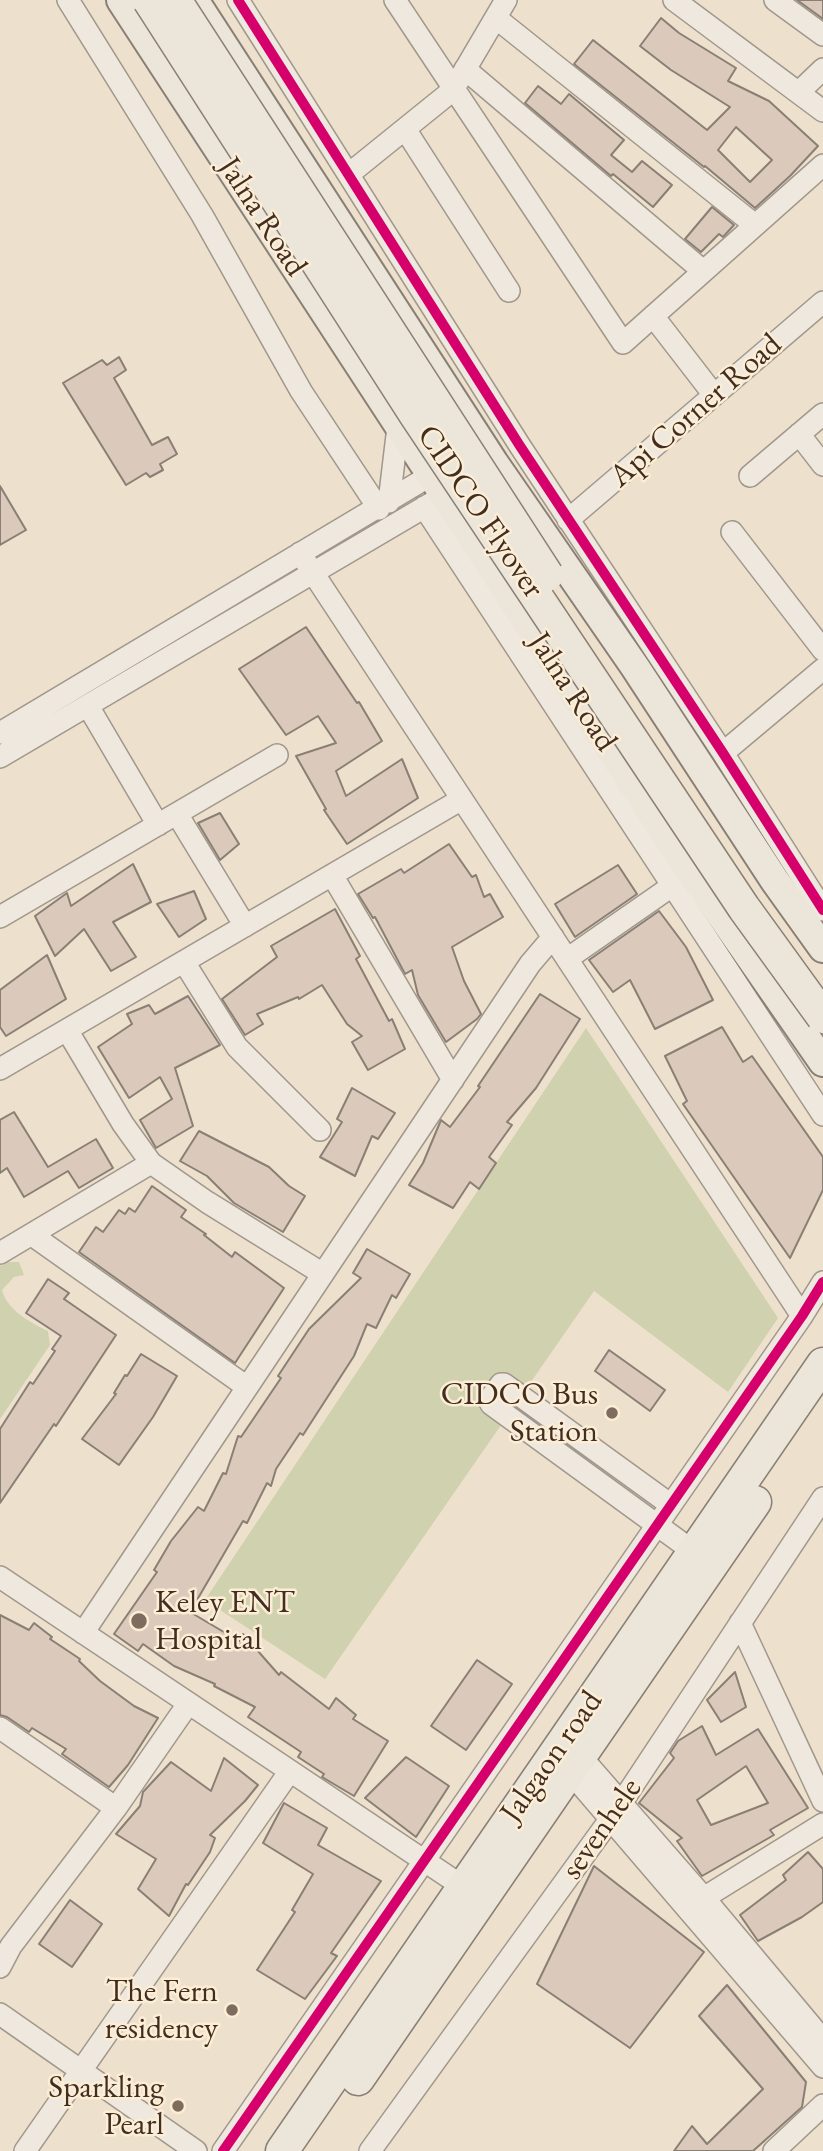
<!DOCTYPE html>
<style>
body{margin:0}
canvas{display:block;background:#ede0cc}
</style>
<canvas width="823" height="2151"></canvas>
<script>
const g = document.querySelector('canvas').getContext('2d');
g.lineJoin = 'round';
function fill(path, color) {
  g.fillStyle = color;
  g.fill(path, 'evenodd');
}
function strokePath(path, color, width, dash) {
  g.strokeStyle = color;
  g.lineWidth = width;
  g.lineCap = dash ? 'butt' : 'round';
  g.setLineDash(dash || []);
  g.stroke(path);
}
function drawText(font, color, halo, rows, align = 'center') {
  g.font = font + ' "EB Garamond",serif';
  g.lineWidth = 5;
  g.setLineDash([]);
  g.textBaseline = 'middle';
  g.strokeStyle = halo;
  g.fillStyle = color;
  for (const [text, x, y, turn = 0] of rows) {
    g.save();
    g.translate(x, y);
    g.rotate((+turn || 0) * Math.PI / 180);
    g.textAlign = isNaN(turn) ? turn : align;
    if (halo) g.strokeText(text, 0, 0);
    g.fillText(text, 0, 0);
    g.restore();
  }
}
fill(new Path2D(`
 M586 1028 778 1318 728 1392 594 1291 325 1679 205 1600Z
 M8 1262H19L24 1275 14 1277 2 1290C7 1310 31 1323 48 1331L50 1345 0 1419V1266Z`), '#d0d1ae');
const building = new Path2D(`
 M797 0H823V19Z
 M661 18 679 33 736 68 728 81 769 101 818 146 790 176 755 208 705 166 704 167 574 64 593 40 707 130 730 107 671 70 640 46ZM736 127 772 160 750 182 718 150Z
 M538 86 561 104 569 94 624 140 611 155 632 172 642 161 672 185 653 207 613 174 611 176 525 103Z
 M712 207 734 225 723 237 719 234 701 252 685 239Z
 M119 357 126 370 114 378 152 445 168 437 177 454 160 464 163 470 150 477 146 473 126 485 63 383 102 360 107 365Z
 M0 486 26 530 0 545Z
 M306 627 357 703 359 702 382 741 336 771 346 796 402 759 418 798 347 844 324 810 326 809 296 756 336 743 318 716 286 735 239 669Z
 M220 813 239 844 220 860 198 823Z
 M449 844 472 877 476 875 484 897 490 894 503 917 452 947 464 981 481 1014 477 1019 446 1042 418 995 412 970 405 974 375 917 373 918 358 894 401 869 404 873Z
 M133 864 151 902 113 922 136 957 111 971 84 929 55 956 35 916 67 893 71 906Z
 M618 865 637 894 575 937 555 904Z
 M194 891 206 919 179 937 157 904Z
 M335 909 360 956 356 959 389 1021 392 1019 405 1049 368 1070 352 1042 362 1036 347 1024 322 985 299 999 298 997 257 1014 263 1024 245 1035 222 999 277 957 271 946Z
 M659 911 686 947 713 1000 655 1029 630 980 613 992 589 960Z
 M47 955 66 999 6 1036 0 1027V990Z
 M540 994 580 1019 536 1088 507 1122 512 1125 489 1157 496 1163 479 1189 470 1182 453 1208 409 1185 423 1163 441 1120 450 1127 480 1087 478 1086Z
 M188 996 220 1045 175 1068 193 1126 156 1148 140 1120 172 1099 160 1077 129 1098 98 1047 132 1024 127 1014 149 1005 155 1014Z
 M722 1027 743 1062 752 1056 823 1157V1190L790 1258 683 1104 687 1101 665 1056Z
 M352 1088 395 1113 378 1139 372 1136 355 1176 320 1157 342 1122 337 1119Z
 M14 1112 48 1167 96 1139 113 1168 79 1188 68 1171 24 1197 7 1168 0 1173V1120Z
 M199 1131 269 1167 289 1186 305 1196 283 1232 234 1203 207 1176 180 1161Z
 M152 1186 186 1210 181 1217 206 1234 204 1235 232 1257 235 1252 284 1288 235 1363 79 1252 96 1227 103 1232 119 1210 125 1214 129 1208 135 1212Z
 M367 1249 410 1274 396 1298 392 1295 376 1328 367 1324 354 1356 303 1435 300 1433 276 1469 271 1486 267 1483 247 1523 243 1521 190 1612 239 1641 243 1634 279 1675 281 1672 329 1709 336 1698 356 1715 353 1719 388 1741 354 1796 322 1777 324 1774 298 1757 301 1752 248 1717 255 1707 214 1686 215 1684 174 1666 143 1644 138 1651 114 1634 157 1572 154 1570 171 1541 198 1507 204 1511 223 1473 226 1474 238 1436 241 1437 281 1378 278 1376 309 1329 361 1278 353 1273Z
 M48 1279 69 1293 64 1299 116 1335 56 1426 54 1424 0 1503V1429L30 1382 33 1384 55 1351 52 1349 61 1336 26 1313Z
 M609 1350 665 1390 650 1411 595 1371Z
 M141 1354 177 1376 153 1417 119 1465 82 1439 116 1394 114 1393 125 1375 127 1376Z
 M0 1615 29 1630 34 1623 52 1637 50 1639 80 1659 79 1661 100 1681 134 1706 158 1718 128 1765 109 1787 62 1754 66 1749 32 1728 29 1732 7 1717 0 1715Z
 M477 1660 512 1684 466 1750 431 1726Z
 M735 1672 746 1707 721 1722 707 1700Z
 M702 1726 716 1755 758 1729 808 1808 770 1830 774 1835 702 1876 677 1841 682 1838 639 1803 674 1758 670 1753 678 1741ZM746 1766 768 1803 711 1825 697 1800Z
 M406 1757 449 1786 416 1837 365 1798Z
 M224 1758 258 1785 245 1801 210 1835 215 1838 210 1852 188 1885 186 1884 169 1916 138 1889 156 1859 116 1834 140 1806 143 1792 171 1762 211 1791Z
 M284 1803 327 1828 318 1845 381 1881 331 1953 337 1956 305 1999 257 1970 295 1912 292 1910 313 1874 263 1843Z
 M808 1852 823 1869V1902L802 1917 758 1941 740 1915 786 1880 783 1875Z
 M594 1866 704 1952 630 2048 537 1984Z
 M70 1900 102 1924 72 1967 39 1944Z
 M727 1985 806 2082 802 2107 753 2151H674L692 2126 707 2144 763 2089 699 2016Z`);
fill(building, '#dbcabc');
strokePath(building, '#897f74', 2);
const minor = new Path2D(`
 M68 0 202 215 301 391 379 509
 M238 0 520 446 723 753 823 910
 M395 0 623 343 823 165
 M674 0 823 111
 M775 0 823 35
 M496 18 755 225
 M465 69 703 271
 M799 92 823 69
 M405 129 509 291
 M349 174 453 90 506 0
 M653 316 714 395
 M799 434 823 465
 M750 476 823 414
 M389 502 398 427
 M424 507 823 1115
 M568 520 823 302
 M732 532 823 650
 M300 553 802 1316
 M88 706 158 825
 M0 733 443 468
 M723 753 823 669
 M0 757 435 501
 M177 814 245 926
 M332 875 453 1080
 M0 917 277 755
 M567 959 672 886
 M184 962 237 1047 320 1130
 M67 1030 123 1124 151 1163 207 1202 323 1274
 M0 1069 462 799
 M32 1235 247 1387
 M0 1253 151 1163
 M671 1505 504 1384H501L489 1400 491 1404 705 1560
 M0 1577 474 1894
 M740 1623 823 1801
 M83 1633 530 964 553 937
 M0 1728 116 1808
 M581 1757 704 1898 823 2040
 M570 1772 823 2067
 M694 1904 823 1824
 M0 1967 11 1946 116 1808 188 1704
 M0 2014 196 2151
 M25 2151 290 1771
 M223 2151 802 1316 823 1282
 M370 2151 614 1814 823 1498
 M774 2151 823 2105`);
const major = new Path2D(`
 M121 0 680 856 823 1062
 M194 0 494 463 635 667 775 881 823 948`);
const highway = new Path2D(`
 M358 2079 755 1502
 M282 2151 823 1364`);
strokePath(minor, '#a1978b', 24);
strokePath(major, '#897f74', 32);
strokePath(highway, '#897f74', 35);
strokePath(minor, '#efe8df', 21);
strokePath(major, '#ece5da', 28);
strokePath(highway, '#ece5da', 32);
const highwayBridge = new Path2D(`
 M149 0 415 414 744 908 823 1017
 M175 0 547 575`);
strokePath(highwayBridge, '#897f74', 35, []);
strokePath(highwayBridge, '#ece5da', 32);
strokePath(new Path2D(`
 M238 0 520 446 723 753 823 910
 M223 2151 802 1316 823 1282`), '#d6006c', 10);
for (const [x, y, r, color] of [
 [612,1413,7,"#7e6c5e"],
 [139,1621,9,"#7e6c5e"],
 [232,2010,7,"#7e6c5e"],
 [178,2106,7,"#7e6c5e"]
]) {
  const dot = new Path2D();
  dot.arc(x, y, r, 0, 2 * Math.PI);
  g.fillStyle = color;
  g.fill(dot);
  strokePath(dot, '#fcedd5', 2.5);
}
drawText('32px', '#422d22', '#fcedd5', [
 ["Jalna Road",262,217,57],
 ["Api Corner Road",696,411,-41],
 ["CIDCO Flyover",480,512,56],
 ["Jalna Road",572,692,57],
 ["Jalgaon road",552,1757,-55],
 ["sevenhele",602,1829,-55]
]);
drawText('32px', '#422d22', '#fcedd5', [
 ["CIDCO Bus",598,1395],
 ["Station",598,1432],
 ["Keley ENT",155,1603,"left"],
 ["Hospital",155,1640,"left"],
 ["The Fern",218,1992],
 ["residency",218,2029],
 ["Sparkling",164,2088],
 ["Pearl",164,2125]
], 'right');
</script>
